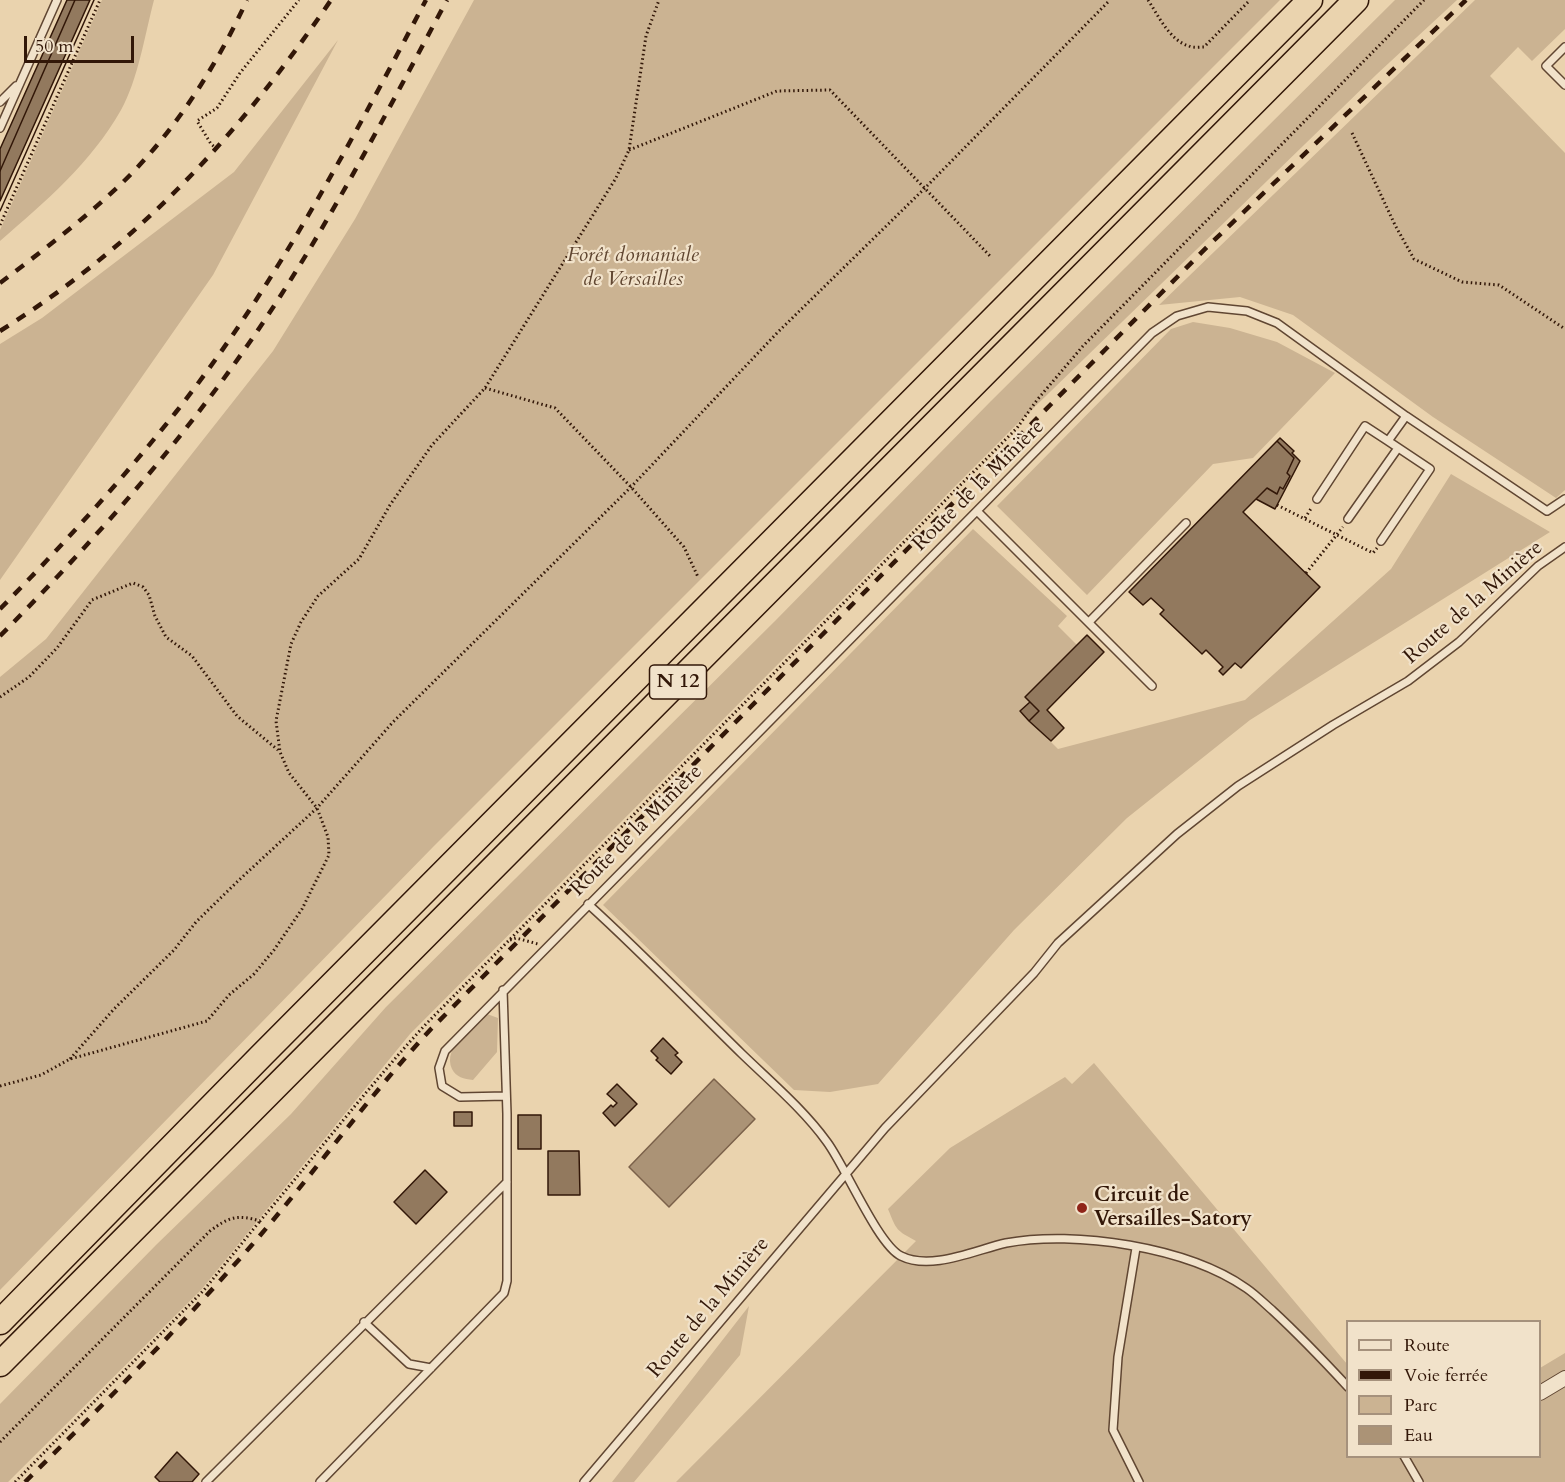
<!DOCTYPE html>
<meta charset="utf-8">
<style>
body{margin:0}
#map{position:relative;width:1565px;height:1482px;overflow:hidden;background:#ead3ae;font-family:Cardo,serif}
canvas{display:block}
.legend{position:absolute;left:1346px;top:1320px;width:195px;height:138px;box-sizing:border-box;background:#f1e2ca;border:2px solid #a5917c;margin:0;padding:8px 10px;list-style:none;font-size:18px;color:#321708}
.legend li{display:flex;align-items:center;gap:12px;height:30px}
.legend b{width:30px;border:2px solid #a5917c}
.scale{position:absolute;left:24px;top:36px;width:110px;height:27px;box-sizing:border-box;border:3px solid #321708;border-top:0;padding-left:8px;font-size:18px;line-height:21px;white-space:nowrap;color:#321708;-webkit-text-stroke:4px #f1e2ca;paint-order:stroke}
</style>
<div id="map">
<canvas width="1565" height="1482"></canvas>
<ul class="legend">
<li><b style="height:8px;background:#f1e2ca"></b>Route</li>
<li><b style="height:8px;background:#321708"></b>Voie ferrée</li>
<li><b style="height:16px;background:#cbb392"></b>Parc</li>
<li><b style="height:16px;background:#ab9376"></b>Eau</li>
</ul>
<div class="scale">50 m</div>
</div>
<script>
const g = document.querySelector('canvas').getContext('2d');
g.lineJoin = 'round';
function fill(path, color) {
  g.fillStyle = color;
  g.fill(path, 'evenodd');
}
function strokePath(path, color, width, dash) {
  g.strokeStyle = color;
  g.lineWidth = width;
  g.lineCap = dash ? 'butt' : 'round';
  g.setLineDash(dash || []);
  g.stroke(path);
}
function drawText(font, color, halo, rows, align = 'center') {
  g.font = font + ' Cardo,serif';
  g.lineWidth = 4.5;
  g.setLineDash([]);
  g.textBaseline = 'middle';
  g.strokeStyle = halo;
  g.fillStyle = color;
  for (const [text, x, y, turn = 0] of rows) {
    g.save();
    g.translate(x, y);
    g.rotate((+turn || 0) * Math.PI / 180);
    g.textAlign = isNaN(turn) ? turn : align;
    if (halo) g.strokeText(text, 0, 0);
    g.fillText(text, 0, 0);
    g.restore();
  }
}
fill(new Path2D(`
 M102 0H154C145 34 138 80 121 110 91 163 45 202 0 241V230Z
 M474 0H1280L433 847 0 1290V677L46 639 273 351 355 219Z
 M1395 0H1457L1377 74 1014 427 410 1034 201 1290 8 1482H0V1404L156 1245 291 1114 386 1007 775 621 991 401Z
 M1475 0H1565V29L1532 61 1518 47 1490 76 1565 153V490L1556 498 1433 417 1293 315 1240 297 1159 305Z
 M338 40 213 275 0 580V344L42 318 234 172Z
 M1193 322 1230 328 1277 342 1335 373 1253 458 1213 464 1087 595 997 506 1171 329Z
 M1451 474 1550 532 1250 720 1127 818 1014 930 878 1084 830 1092 794 1090 603 905 973 529 1067 616 1058 626 1077 645 1026 697 1030 702 1020 711 1058 749 1245 700 1391 569Z
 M487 1014 498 1018 497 1052 473 1080C464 1079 456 1077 452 1069 442 1047 473 1027 487 1014Z
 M1094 1063 1347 1364 1348 1456H1540V1368L1565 1353V1482H676L916 1241C896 1230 897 1231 888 1209L950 1148 1065 1077 1072 1084Z
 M749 1306 740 1355 634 1482H612Z`), '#cbb392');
const water = new Path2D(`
 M714 1079 755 1119 669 1207 629 1167Z`);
fill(water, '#ab9376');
strokePath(water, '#7b614a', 1.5);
const building = new Path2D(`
 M67 0H90L0 201V149Z
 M1280 438 1294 451 1292 453 1300 461 1275 509 1256 499 1267 488 1277 494 1280 487 1283 489 1290 476 1287 473 1294 458 1277 441Z
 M1277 441 1294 458 1287 473 1290 476 1283 489 1280 487 1277 494 1267 488 1243 512 1320 587 1241 668 1235 663 1223 675 1219 671 1223 667 1206 650 1202 654 1160 614 1164 610 1151 598 1143 605 1129 592Z
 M1087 635 1104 652 1047 710 1064 728 1051 741 1029 721 1039 711 1025 697Z
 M1030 702 1039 711 1029 721 1020 711Z
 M663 1038 678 1053 675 1055 682 1062 671 1074 656 1060 658 1058 651 1051Z
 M617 1084 637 1104 615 1126 603 1113 611 1105 613 1107 617 1103 607 1094Z
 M454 1112H472V1126H454Z
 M518 1115H541V1149H518Z
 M548 1151H579L580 1195H548Z
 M425 1170 447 1192 416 1224 394 1202Z
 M177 1452 199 1474 192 1482H160L155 1477Z`);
fill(building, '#92795e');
strokePath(building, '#321708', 1.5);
const service = new Path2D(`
 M1565 47 1546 66 1565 85
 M0 102 16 86
 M0 128 57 0
 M1317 499 1365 426 1388 441 1406 416
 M978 512 1152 686
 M1348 519 1398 448
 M1381 541 1430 469 1388 441
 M1089 622 1186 523
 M588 904C641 952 691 1004 742 1054 771 1082 804 1110 827 1142 845 1166 878 1245 901 1256 931 1271 975 1250 1006 1243 1075 1230 1187 1247 1246 1288 1255 1294 1264 1303 1272 1310 1299 1335 1323 1360 1348 1387
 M506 1096 460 1097 442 1086 439 1068 445 1051 1152 333 1177 316 1208 307 1247 311 1277 323 1406 416 1547 511 1565 499
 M1136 1248 1118 1357 1113 1430 1139 1482
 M364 1322 409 1364 431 1368
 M1404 1456 1419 1482
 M206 1482 507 1182
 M320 1482 504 1293 507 1281V1114L503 990
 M584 1482 885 1128 1034 973 1058 943 1177 834 1238 786 1333 725 1408 681 1459 642 1538 566 1565 547`);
const minor = new Path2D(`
 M1540 1393 1565 1378`);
const trunk = new Path2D(`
 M0 1322 262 1055 1310 0
 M0 1364 1356 0`);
strokePath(service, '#604632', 10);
strokePath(minor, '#604632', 16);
strokePath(trunk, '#321708', 27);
strokePath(new Path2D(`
 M1148 0C1158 15 1170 41 1189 46 1193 48 1199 47 1204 47L1250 0
 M1352 133 1395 225 1414 259 1462 282 1499 285 1565 329
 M217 149 211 144 197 121 217 108 240 73 299 0
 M629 150 777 91 830 90 990 256
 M0 225 100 0
 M485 388 555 408 631 487 684 547 698 577
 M1277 505 1373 553 1377 548
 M1305 518 1312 507
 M1306 573 1343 527
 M0 697 29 677 57 648 92 600 133 583 143 587 149 595 155 616 166 637 192 656 237 716 278 750
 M510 940 516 938 538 944
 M70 1059 114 1009 174 950 196 922 239 880 317 808 393 722 631 487 777 333 924 189 1110 0
 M0 1086 41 1075 70 1059 207 1021 229 995 254 974 274 950 302 909 329 855 328 837 317 808 289 773 280 752 276 721 291 644 301 622 318 596 359 559 390 505 432 445 485 388 616 178 629 150 646 36 659 0
 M0 1442 210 1231C229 1217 237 1214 260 1221 316 1155 368 1087 426 1024L1017 428 1037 400 1083 346 1424 0
 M15 1482 204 1290 260 1221`), '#321708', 3, [1.5, 3]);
strokePath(service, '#f1e2ca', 7);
strokePath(minor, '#f1e2ca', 14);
strokePath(trunk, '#ead3ae', 24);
strokePath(new Path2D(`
 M0 171 75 0
 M0 211 94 0`), '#321708', 1.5);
strokePath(new Path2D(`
 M0 283C41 252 83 220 121 184 174 133 216 67 247 0
 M0 331C139 244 239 135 331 0
 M0 609C62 546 121 481 176 412 275 287 352 140 426 0
 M0 636C90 545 174 451 247 346 323 237 384 117 447 0
 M25 1482C103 1405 179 1328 251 1246 313 1175 367 1098 431 1029L1207 247 1466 0`), '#321708', 4.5, [10, 10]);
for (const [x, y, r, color] of [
 [1082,1208,6,"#8f2418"]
]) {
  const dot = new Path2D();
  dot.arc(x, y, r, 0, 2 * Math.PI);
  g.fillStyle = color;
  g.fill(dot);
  strokePath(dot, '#f1e2ca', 2);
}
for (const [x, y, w] of [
 [678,682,57]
]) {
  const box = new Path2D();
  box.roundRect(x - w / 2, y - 17, w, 34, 4.5);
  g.fillStyle = '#f1e2ca';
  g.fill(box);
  strokePath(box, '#321708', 1.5);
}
drawText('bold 20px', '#321708', null, [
 ["N 12",678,682]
]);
drawText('italic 21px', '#604631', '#f1e2ca', [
 ["Forêt domaniale",633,256],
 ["de Versailles",633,280]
]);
drawText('21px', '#321708', '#f1e2ca', [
 ["Route de la Minière",979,486,-45],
 ["Route de la Minière",1474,603,-41],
 ["Route de la Minière",637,831,-45],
 ["Route de la Minière",709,1308,-50]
]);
drawText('bold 21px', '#321708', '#f1e2ca', [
 ["Circuit de",1094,1196],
 ["Versailles-Satory",1094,1220]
], 'left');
</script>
